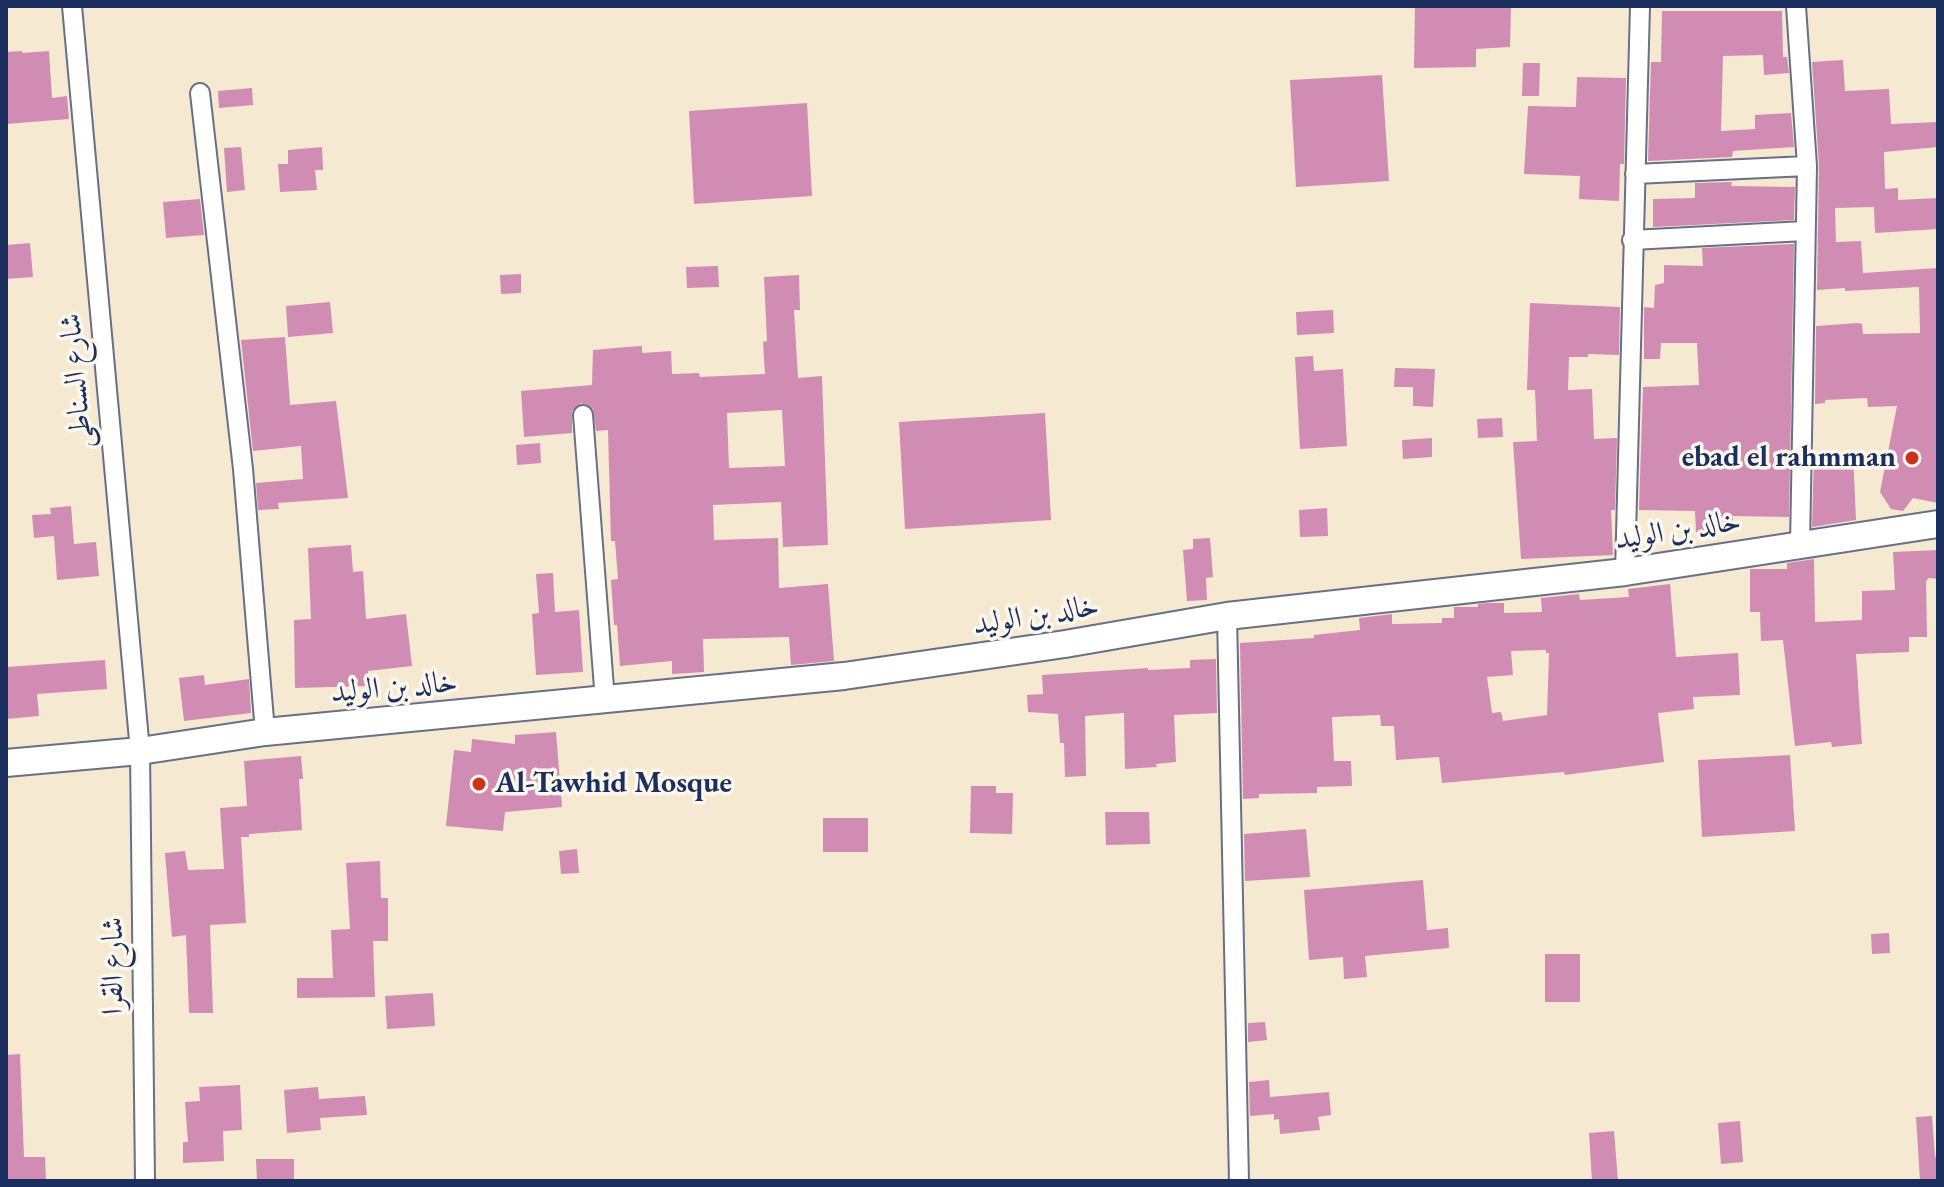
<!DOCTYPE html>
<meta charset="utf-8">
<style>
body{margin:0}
#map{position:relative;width:1944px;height:1187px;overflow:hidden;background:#f5e9d2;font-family:"EB Garamond",serif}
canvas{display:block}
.frame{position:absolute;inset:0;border:8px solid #1b2f5e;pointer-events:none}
</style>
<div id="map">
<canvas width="1944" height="1187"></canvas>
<div class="frame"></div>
</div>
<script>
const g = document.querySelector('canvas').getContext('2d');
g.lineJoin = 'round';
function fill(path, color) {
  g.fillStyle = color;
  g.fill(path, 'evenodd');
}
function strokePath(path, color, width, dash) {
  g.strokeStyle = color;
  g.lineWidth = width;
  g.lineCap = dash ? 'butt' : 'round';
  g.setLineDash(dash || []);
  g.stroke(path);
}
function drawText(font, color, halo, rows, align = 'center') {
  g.font = font + ' "EB Garamond",Amiri,serif';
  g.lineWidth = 7;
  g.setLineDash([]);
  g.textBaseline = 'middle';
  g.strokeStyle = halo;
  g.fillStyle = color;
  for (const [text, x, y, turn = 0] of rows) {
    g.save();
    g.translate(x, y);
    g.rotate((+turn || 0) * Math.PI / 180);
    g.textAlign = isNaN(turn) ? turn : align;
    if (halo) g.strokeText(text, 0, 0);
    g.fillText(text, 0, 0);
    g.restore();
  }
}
fill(new Path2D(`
 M1415 6H1511L1510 47 1476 49V67L1414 68Z
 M1662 11H1782L1783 57H1787L1789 73 1764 75 1763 55 1723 56 1721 131 1755 129V115L1791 113 1794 147 1733 151 1732 157 1648 161 1651 62H1661Z
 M22 51V53L49 51 52 98 67 96 69 119 6 124V52Z
 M1843 60 1845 91 1889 89 1891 124 1938 122V147L1884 152 1885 189 1898 188V200L1938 198V229L1875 233 1874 207 1835 208 1836 242 1861 241 1863 273 1938 268V503L1913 498 1903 511 1891 509 1880 492 1897 406 1868 407 1867 398 1825 400V403L1815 404 1816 326 1858 323 1862 324 1863 334 1920 333 1919 287 1845 291V288L1817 290 1819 166 1812 62Z
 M1523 63H1540L1539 96H1522Z
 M1382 75 1389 181 1296 187 1290 80Z
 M1577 77 1626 78 1624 164H1620L1619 201 1579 199 1580 176 1524 174 1528 106 1576 107Z
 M252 88 253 105 219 108 218 91Z
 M807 103 812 196 694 204 689 111Z
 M241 147 245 190 227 192 224 148Z
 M322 147 323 170H315L317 190 280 192 278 164H288V150Z
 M1732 182 1731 186 1795 187 1794 220 1653 227V199L1695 198V183Z
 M200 199 204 235 166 238 163 202Z
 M30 243 33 277 6 279V245Z
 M1794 244 1789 517 1733 516V522L1722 523V531L1696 532 1695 511 1639 510 1643 387 1699 385 1697 343H1661L1660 359H1644V307L1654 308 1655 285 1664 283V265L1703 266 1702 248Z
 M718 266 719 287 687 288 686 267Z
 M521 274V293L501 294 500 275Z
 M799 275 800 310H794L798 378 822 376 828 545 783 547 781 502 713 505 714 540 778 538 779 588 828 584 834 661 791 665 789 637 703 639 704 672 672 674V661L620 666 617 625H614L611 580 618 579 615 541H611L608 430 596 431 593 409 581 403 572 411V433L524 437 521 391 592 385 593 350 626 347 642 346V353L671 351 672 374 699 373 700 377 765 374 763 342 767 341 764 277ZM782 410 785 466 729 468 727 413Z
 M330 302 333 333 288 337 286 306Z
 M1530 303 1620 307 1619 355 1588 354V357H1569L1568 390 1592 389 1594 439 1617 438 1615 510H1611L1613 555 1521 559 1513 442 1537 441 1535 390H1527Z
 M1333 310 1334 333 1297 335 1296 312Z
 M285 337 290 405 336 401 348 498 278 503 279 509 258 510 256 483 303 479 301 446 253 451 241 340Z
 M1313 356 1314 371 1343 369 1347 446 1300 449 1295 357Z
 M1395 368 1435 369 1433 407 1413 406V387H1394Z
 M1045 413 1051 520 905 529 899 422Z
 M1502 418 1503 437 1478 438 1477 419Z
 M1432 438V457L1403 459 1402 440Z
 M540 443 541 463 517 465 516 445Z
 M1853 453 1856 520 1812 527 1814 456Z
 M71 506 74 544 96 542 99 576 57 580 54 536 34 538 32 515 51 514 50 508Z
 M1327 508 1328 536 1300 537 1299 510Z
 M1210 538 1213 577 1206 578 1207 600 1187 601 1183 550 1193 549V539Z
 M351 545 353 572 363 571 366 619 406 614 412 666 368 671 369 686 295 688 294 620 311 619 308 548Z
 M1938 550V579L1929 578 1926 581 1927 637H1909V652L1856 654 1862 744 1832 747 1831 742 1795 746 1783 640 1761 641 1760 612H1750V569H1787V563L1814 559 1815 622 1862 620V591L1895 590 1893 552Z
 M553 573 555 612 579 610 583 672 536 675 532 614 539 613 536 574Z
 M1670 584 1676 657 1738 653 1740 695 1693 697 1694 709 1658 713 1664 762 1565 775 1564 772 1442 783 1439 757 1396 760 1394 726H1381L1380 715 1332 717 1334 761H1351L1352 786 1317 787V793L1259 794V798L1243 799 1240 643 1314 638V635L1360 630 1359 618 1385 615 1392 614V624L1442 623V618H1454V607H1478V604L1487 603H1504V613L1542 612 1541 598 1579 594 1580 600 1629 597 1628 589ZM1546 650V653H1549L1547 715 1503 721 1501 712 1492 713 1487 677 1513 675 1511 651Z
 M1216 659 1217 713 1174 715 1176 762 1156 764 1157 767 1125 769 1124 713 1085 716 1086 776 1065 777 1064 743H1060L1058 714 1028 712 1027 695 1043 694 1042 675 1148 668V670L1190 668V660Z
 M105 660 107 689 37 694 39 716 6 719V667Z
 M204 675 205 685 249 679 251 713 184 721 179 678Z
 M556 732 562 807 505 812 503 831 446 826 454 750 471 752 472 739 515 744V735Z
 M1790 755 1795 831 1702 837 1698 760Z
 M301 756 303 779H299L302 830 249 834V837H241L246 923 210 925 213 1013H189L186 935 172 937 165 853 185 851 188 870 224 869 220 808 247 806 244 761Z
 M971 786H996V793H1013L1012 834 970 833Z
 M1105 812H1149L1150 844 1106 845Z
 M823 818H868V852H823Z
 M1306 829 1310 877 1245 881 1244 834Z
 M577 849 579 873 561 874 559 851Z
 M380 861 381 898H388V941H373L375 997 297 998V978H333L331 930 350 929 346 863Z
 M1423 880 1427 930 1448 928 1449 948 1365 956 1367 977 1344 979 1343 957 1309 960 1304 890Z
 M1889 933 1890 953 1872 954 1871 934Z
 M1545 954H1580V1002H1545Z
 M433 993 435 1026 387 1029 385 996Z
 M1265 1022 1267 1040 1248 1042V1023Z
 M20 1054 24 1157H45L46 1181H6V1055Z
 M1269 1080 1270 1097 1329 1092 1331 1115 1318 1117 1320 1130 1280 1134 1279 1119 1274 1120V1114L1250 1116 1249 1082Z
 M240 1085 242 1130 223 1131 224 1161 183 1163V1142H188L185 1102 200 1101 199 1087Z
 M318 1087 319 1099 365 1096 367 1115 320 1118 321 1130 287 1133 284 1090Z
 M1932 1116 1935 1157 1938 1156V1181H1920L1916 1117Z
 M1740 1121 1743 1162 1721 1164 1718 1123Z
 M1614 1131 1618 1181H1592L1589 1133Z
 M256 1159H294V1181H257Z`), '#d18cb4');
const street = new Path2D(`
 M72 6 140 751 145 1181
 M1796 6 1807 166 1800 545
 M200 93 243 469 265 732
 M1635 174 1807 166
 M1632 240 1805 231
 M583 415 605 701
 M1625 572 1640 6
 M1227 616 1239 1181`);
const secondary = new Path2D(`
 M6 763 140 751 265 732 844 676 1065 644 1227 616 1625 572 1938 524`);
strokePath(street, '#677087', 22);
strokePath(secondary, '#677087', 30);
strokePath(street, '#fff', 18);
strokePath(secondary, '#fff', 26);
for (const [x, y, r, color] of [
 [1912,458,8,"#c8321e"],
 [479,784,8,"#c8321e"]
]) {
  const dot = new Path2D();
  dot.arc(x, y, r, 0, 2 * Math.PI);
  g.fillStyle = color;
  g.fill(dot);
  strokePath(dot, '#fbf7ec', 3);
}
drawText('30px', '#1b2f5e', '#fbf7ec', [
 ["شارع السناطى",77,381,-95],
 ["خالد بن الوليد",1678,531,-9],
 ["خالد بن الوليد",1036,616,-9],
 ["خالد بن الوليد",394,688,-5],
 ["شارع القرا",114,966,-90]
]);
drawText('bold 30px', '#1b2f5e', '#fbf7ec', [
 ["ebad el rahmman",1896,458],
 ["Al-Tawhid Mosque",495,784,"left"]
], 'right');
</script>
